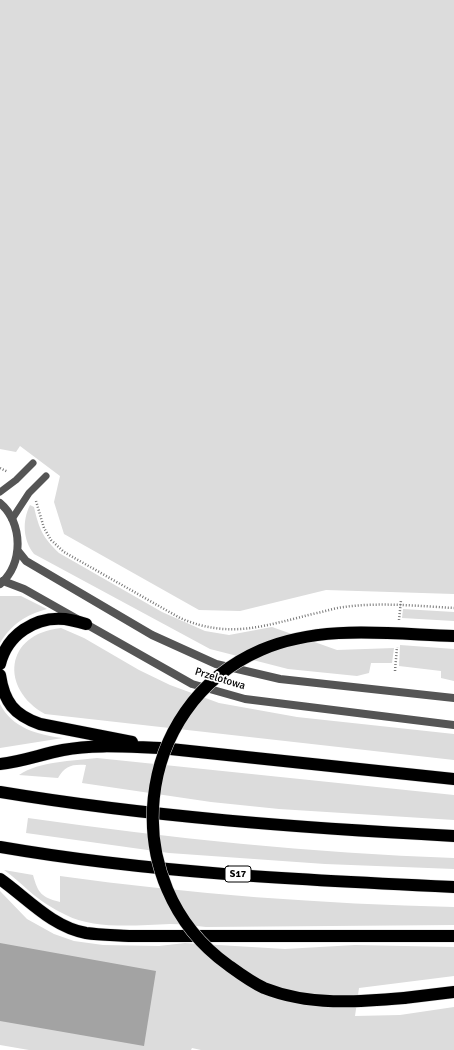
<!DOCTYPE html>
<style>
body{margin:0}
canvas{display:block;background:#fff}
</style>
<canvas width="454" height="1050"></canvas>
<script>
const g = document.querySelector('canvas').getContext('2d');
g.lineJoin = 'round';
function fill(path, color) {
  g.fillStyle = color;
  g.fill(path, 'evenodd');
}
function strokePath(path, color, width, dash) {
  g.strokeStyle = color;
  g.lineWidth = width;
  g.lineCap = dash ? 'butt' : 'round';
  g.setLineDash(dash || []);
  g.stroke(path);
}
function drawText(font, color, halo, rows, align = 'center') {
  g.font = font + ' Signika,sans-serif';
  g.lineWidth = 3.5;
  g.setLineDash([]);
  g.textBaseline = 'middle';
  g.strokeStyle = halo;
  g.fillStyle = color;
  for (const [text, x, y, turn = 0] of rows) {
    g.save();
    g.translate(x, y);
    g.rotate((+turn || 0) * Math.PI / 180);
    g.textAlign = isNaN(turn) ? turn : align;
    if (halo) g.strokeText(text, 0, 0);
    g.fillText(text, 0, 0);
    g.restore();
  }
}
fill(new Path2D(`
 M0 0H454V594L326 590 240 611 199 610 64 534 54 502 60 476 20 446 16 452 0 449Z
 M30 505 34 507C39 529 43 538 59 553L162 612 205 631 229 635 272 627 337 650 394 648 392 663H371L369 673 357 676 288 669 210 649 34 554C23 540 22 521 30 505Z
 M0 596H21L47 609C25 615 12 624 0 643Z
 M403 609 454 612V621L402 618Z
 M61 628 84 638 139 670 170 685 219 703 297 717 454 734V760L45 714C0 689 4 634 61 628Z
 M400 645 454 649V681L441 678V671L399 666Z
 M0 704C12 728 38 735 63 738L0 748Z
 M97 758 454 795V820L279 809 211 802 82 783 86 765C72 764 65 766 58 778L19 775C40 761 72 761 97 758Z
 M28 818C169 838 312 853 454 858V869L325 864 169 853 26 833Z
 M4 870 33 875C38 893 41 897 60 902V876C191 894 322 904 454 907V925L206 927C194 926 182 924 170 924 138 925 95 930 66 915 53 909 39 900 28 890 20 883 13 876 4 870Z
 M0 891 27 919 54 934 74 941 103 945 159 946 185 943 285 949 355 945 454 947V976L359 988 355 1016 400 1015 454 1007V1050H201L192 1048 191 1050H29L0 1045Z`), '#dcdcdc');
fill(new Path2D(`
 M0 943 156 971 144 1046 0 1021Z`), '#a3a3a3');
const motorway = new Path2D(`
 M0 664C7 635 35 616 65 619 72 620 79 622 86 624
 M0 675C4 702 14 715 40 724L132 742
 M0 764C21 762 42 754 63 750 95 744 128 747 161 748L454 779
 M0 792C150 817 303 828 454 836
 M0 847C150 873 302 880 454 887
 M0 879C27 898 52 927 86 933 100 935 115 935 129 936H454
 M404 998 454 992`);
strokePath(motorway, '#dbdbdb', 13);
strokePath(new Path2D(`
 M0 468 8 472
 M36 501 44 528 51 540 64 552 180 618C231 640 266 625 317 613 326 611 335 608 344 607 379 602 419 606 454 608
 M399 620 401 600
 M395 671 397 647`), '#777', 2.5, [1, 2]);
strokePath(new Path2D(`
 M0 492 16 480 33 463
 M12 519 29 493 46 476`), '#555', 7);
strokePath(new Path2D(`
 M0 503C23 522 24 565 0 584
 M18 551 26 561 152 635 216 664 280 679 454 698
 M3 581 24 589 192 684 245 699 454 725`), '#555', 8);
strokePath(motorway, '#000', 12);
const motorwayBridge = new Path2D(`
 M404 998C357 1002 309 1006 264 988 251 982 239 973 228 965 115 884 132 706 261 650 321 624 390 634 454 636`);
strokePath(motorwayBridge, '#dbdbdb', 13, []);
strokePath(motorwayBridge, '#000', 12);
for (const [x, y, w] of [
 [238,874,26]
]) {
  const box = new Path2D();
  box.roundRect(x - w / 2, y - 8, w, 16, 3);
  g.fillStyle = '#fff';
  g.fill(box);
  strokePath(box, '#000', 1);
}
drawText('bold 10px', '#000', null, [
 ["S17",238,874]
]);
drawText('11px', '#000', '#fff', [
 ["Przelotowa",220,679,17]
]);
</script>
